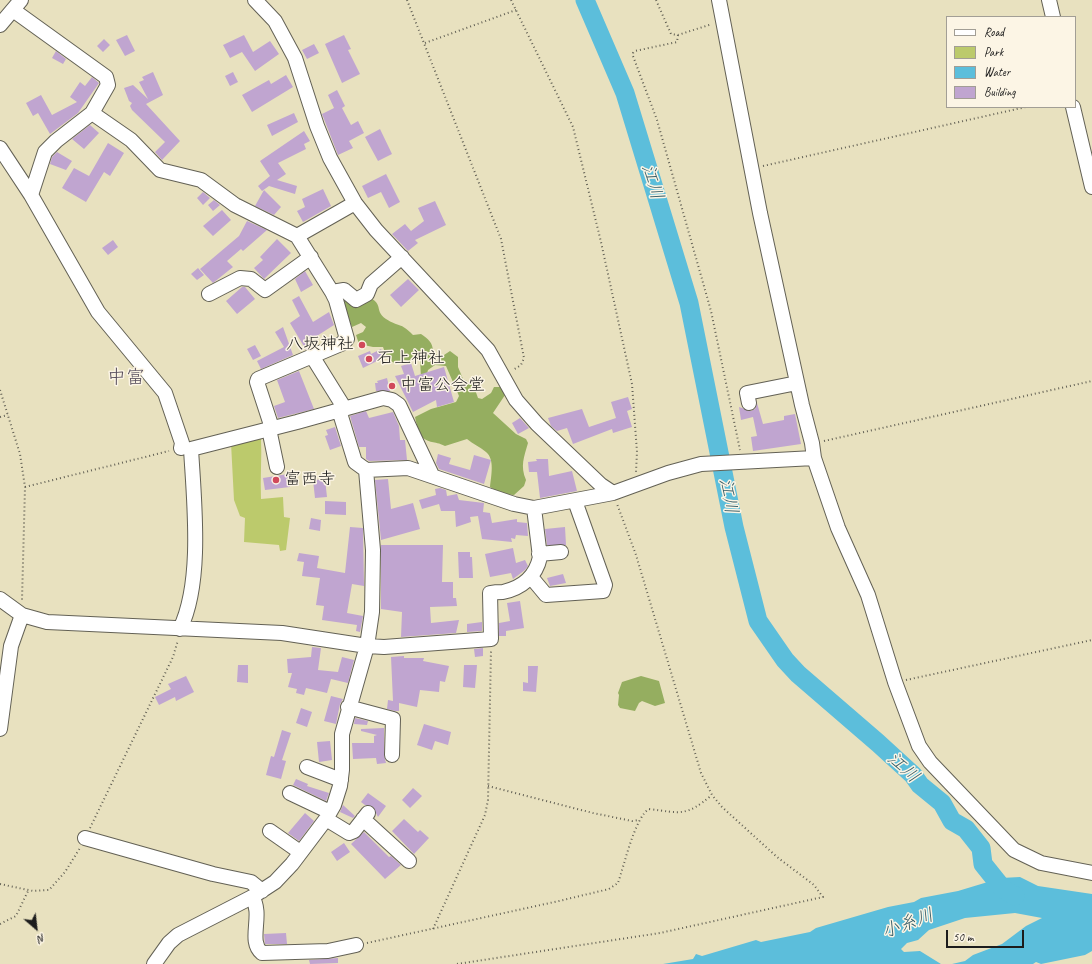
<!DOCTYPE html>
<meta charset="utf-8">
<style>
body{margin:0}
#map{position:relative;width:1092px;height:964px;overflow:hidden;background:#e8e1bf;font-family:Caveat,sans-serif}
canvas{display:block}
.legend{position:absolute;left:946px;top:16px;width:130px;height:92px;box-sizing:border-box;background:#fcf5e5;border:1px solid #a29e95;margin:0;padding:5px 7px;list-style:none;font-size:12px;color:#1c1c1c}
.legend li{display:flex;align-items:center;gap:8px;height:20px}
.legend b{width:20px;border:1px solid #a29e95}
.north{position:absolute;left:16px;top:908px;width:40px;height:40px;-webkit-text-stroke:3px #fcf5e5;paint-order:stroke;rotate:152deg;font-size:11px;font-weight:700;line-height:16px;text-align:center;color:#1c1c1c}
.north::after{content:'';display:block;margin:auto;width:14px;height:18px;background:#1c1c1c;clip-path:polygon(50% 0,100% 100%,50% 72%,0 100%)}
.scale{position:absolute;left:946px;top:930px;width:78px;height:18px;box-sizing:border-box;border:2px solid #1c1c1c;border-top:0;padding-left:5px;font-size:12px;line-height:14px;white-space:nowrap;color:#1c1c1c;-webkit-text-stroke:3px #fcf5e5;paint-order:stroke}
</style>
<div id="map">
<canvas width="1092" height="964"></canvas>
<ul class="legend">
<li><b style="height:5px;background:#fff"></b>Road</li>
<li><b style="height:11px;background:#bcca6c"></b>Park</li>
<li><b style="height:11px;background:#5cbedb"></b>Water</li>
<li><b style="height:11px;background:#c0a5d0"></b>Building</li>
</ul>
<div class="north">N</div>
<div class="scale">50 m</div>
</div>
<script>
const g = document.querySelector('canvas').getContext('2d');
g.lineJoin = 'round';
function fill(path, color) {
  g.fillStyle = color;
  g.fill(path, 'evenodd');
}
function strokePath(path, color, width, dash) {
  g.strokeStyle = color;
  g.lineWidth = width;
  g.lineCap = dash ? 'butt' : 'round';
  g.setLineDash(dash || []);
  g.stroke(path);
}
function drawText(font, color, halo, rows, align = 'center') {
  g.font = font + ' Caveat,"Klee One",sans-serif';
  g.lineWidth = 3;
  g.setLineDash([]);
  g.textBaseline = 'middle';
  g.strokeStyle = halo;
  g.fillStyle = color;
  for (const [text, x, y, turn = 0] of rows) {
    g.save();
    g.translate(x, y);
    g.rotate((+turn || 0) * Math.PI / 180);
    g.textAlign = isNaN(turn) ? turn : align;
    if (halo) g.strokeText(text, 0, 0);
    g.fillText(text, 0, 0);
    g.restore();
  }
}
fill(new Path2D(`
 M261 437C262 458 260 478 261 499L283 497 284 517 290 518 286 550 280 551 279 545 244 542 245 518 240 516 234 500 231 443Z`), '#bcca6c');
fill(new Path2D(`
 M358 295C388 300 372 310 386 319 398 327 401 322 413 335L421 334C428 339 433 342 433 352L441 357 450 351 458 357V367L463 379 473 384 478 398 482 399 491 393 494 387H501L505 395 493 413 516 434 526 439 528 443C524 457 520 466 526 480L524 486 514 495 502 494 490 487C491 476 495 459 486 452 480 447 473 444 467 439L445 446C433 440 431 445 419 435L415 417 431 409 456 402 459 396 446 366 435 365 428 370 426 377 421 378 420 359 415 357 410 361 404 360 400 363H394L387 358 383 347H373L359 344 356 335 363 332 366 327 361 323 352 327 340 296Z
 M641 676 659 681 665 703 655 706 642 701 639 703 635 711 620 708 618 705 619 695 618 693 622 682Z`), '#95ae60');
fill(new Path2D(`
 M1020 877 1038 886 1092 894V951L1085 955 1041 964 1036 962 1033 964H952L965 961 973 955 1002 944 1026 926 1042 918 1015 913 965 918 929 930 918 940 907 943 901 949 904 952 920 951 941 964H663L693 959 696 954 702 956 756 940 761 942 810 932 816 928 888 907 914 902 921 898 958 891 1001 878Z`), '#5cbedb');
strokePath(new Path2D(`
 M585 0 625 93 689 303 734 527 758 621 785 660 798 674 878 743 913 775 920 785 942 803 952 821 966 829 981 848 983 864 1003 889 1015 896`), '#5cbedb', 19);
fill(new Path2D(`
 M127 35 135 51 125 56 116 40Z
 M244 35 253 52 270 41 279 54 255 71 242 52 230 58 223 45Z
 M344 35 351 49 348 50 360 74 342 83 325 44Z
 M104 39 110 45 103 52 97 46Z
 M314 44 319 53 307 59 302 50Z
 M56 51 66 59 63 64 52 58Z
 M153 72 163 95 146 104 180 141 162 160 155 152 165 142 132 110 130 106 132 103 129 101 124 88 133 85 148 99 139 82 144 80 142 77Z
 M233 72 238 82 230 86 225 76Z
 M286 75 293 87 252 112 242 95 269 80 271 84Z
 M92 77 99 83 78 113 50 134 38 113 33 116 26 103 41 95 52 115 77 102 70 97 80 82 85 86Z
 M337 90 345 106 342 108 351 125 358 121 364 133 349 141 353 148 338 155 322 114 334 108 328 95Z
 M294 113 298 122 272 136 267 125Z
 M90 125 99 133 84 149 72 139Z
 M380 129 392 154 378 161 365 137Z
 M304 131 310 141 304 144 306 149 278 163 286 174 277 180 297 186 295 194 269 186 262 191 258 186 270 176 260 161Z
 M108 143 124 153 110 176 104 172 86 202 62 188 74 168 89 176Z
 M57 152 72 161 66 170 50 164 52 157Z
 M386 174 400 202 389 208 381 192 368 198 362 186Z
 M323 189 331 206 303 222 297 211 305 207 302 199Z
 M264 190 281 207 274 215 255 206Z
 M203 192 210 198 203 205 197 198Z
 M214 200 220 205 213 211 208 205Z
 M435 201 446 225 415 240 418 243 408 251 392 234 405 224 411 231 424 221 418 208Z
 M222 210 231 220 213 236 203 226Z
 M247 221 267 230 243 251 241 249 227 261 233 267 213 283 200 269 239 236Z
 M277 239 291 253 264 279 254 268 263 260 260 257Z
 M113 240 118 247 108 255 102 248Z
 M198 268 204 275 197 280 191 274Z
 M305 271 313 285 301 292 295 279Z
 M408 279 419 290 401 307 390 295Z
 M242 287H245L255 299 237 314 226 301Z
 M299 296 313 322 329 312 334 325 309 341 313 347 306 350 290 323 300 316 292 300Z
 M283 327 293 355 261 369 257 361 284 347 275 332Z
 M255 345 261 356 253 360 247 349Z
 M381 349 385 357 363 368 358 356 370 351 371 354Z
 M411 363 415 376 444 367 454 402 437 407 436 400 413 412 395 376 404 374 401 366Z
 M299 371 314 409 278 418 274 406 285 402 277 380Z
 M387 378 390 391H376L375 383H378L377 381Z
 M628 397 632 409 627 411 632 427 613 433 612 429 573 444 567 428 557 431 551 426 548 418 582 409 589 427 616 418 611 402Z
 M757 403 763 424 784 420V416L795 414 801 444 753 451 751 437 757 436 753 417 741 420 739 407 751 411 755 409Z
 M366 411 369 418 393 412 399 426 400 440H405L407 460 369 461 366 459V447H359L350 416Z
 M520 418 529 428 518 434 512 423Z
 M335 427 341 446 330 450 325 436 328 435 326 430Z
 M438 454 451 458 449 464 470 470 474 455 491 460 484 484 439 469 436 463Z
 M536 459H548L549 476 572 471 577 491 540 498 537 472H529L528 462 537 461Z
 M288 474 290 487 265 490 263 478Z
 M325 479 327 497 315 498 313 480Z
 M388 479 391 509 413 503 420 529 381 540 375 480Z
 M440 488 446 490 447 496 457 494 459 500 484 503 483 512 490 513 492 523 517 519V522L527 523 528 536 516 535 515 539 511 538 512 542 482 539 478 516 470 517 471 522 456 527 455 511H441L439 504 422 509 419 500 436 495 435 489Z
 M325 501 346 502V515L325 514Z
 M311 518 321 520 320 531 309 529Z
 M350 527 363 528 364 586 352 584 347 613 363 616 360 632 356 631 357 625 322 620 324 606 316 605 320 578 302 576 304 562 297 561 299 553 319 556 317 568 345 573Z
 M565 527 566 545H547L545 529Z
 M381 545H443L442 582H453V598H456L457 606 430 607 431 623 459 620 456 633 401 637 402 612 381 609Z
 M513 548 516 563 525 560 528 566 525 570 513 579 511 573 490 577 485 554Z
 M458 552H470V557H472L473 578H459Z
 M563 574 566 583 550 586 547 578Z
 M520 601 524 628 506 631V636H499V623L510 621 507 603Z
 M482 622V631L467 632V624Z
 M312 647 321 648 318 670 338 672 342 657 354 660 348 683 331 679 327 693 306 688 304 695 296 693 297 689 288 687 292 673H288L287 659 311 657Z
 M483 648V656L475 657 474 649Z
 M404 656V658H424L423 661 449 666 445 682 440 681 439 692 420 690 417 707 399 703V711H395L387 709 388 700 393 701 391 657Z
 M238 665H248V683L237 682Z
 M464 665H477L475 688 463 687Z
 M528 666H538L536 692 523 691V682L528 683Z
 M186 676 194 692 176 701 175 697 159 705 155 697 171 689 168 684Z
 M331 696 343 699 340 704 336 724 324 721Z
 M301 708 312 712 307 727 296 723Z
 M355 718 368 721 367 725 354 724Z
 M424 724 451 732 448 745 435 741 432 750 417 745Z
 M384 728V755L386 763 377 764 376 758 353 759 352 743H374V736L377 735 361 731V729Z
 M282 730 291 733 282 760 286 761 281 779 266 775 271 756 274 757Z
 M330 741 332 760 319 762 317 742Z
 M296 779 308 784 307 786 329 793 326 801 293 785Z
 M413 788 422 796 410 808 402 800Z
 M368 793 386 806 378 817 373 807 365 805 361 802Z
 M343 805 355 816 353 818 340 812Z
 M305 813 314 821 299 841 288 833Z
 M404 819 418 832 420 830 429 838 414 854 392 831Z
 M364 832 389 857 391 856 401 865 385 879 351 844Z
 M344 843 350 852 337 861 331 852Z
 M286 933 287 944H265L264 934Z
 M338 958V963L310 964 309 960Z`), '#c0a5d0');
const minor = new Path2D(`
 M255 0 275 21 295 58 317 126 330 158 355 203 376 230 488 350 516 400 537 424 601 485 613 493
 M719 0 760 213 802 405 812 443 814 458 838 528 868 595 895 682 919 746 930 762 1014 850 1041 863 1092 873
 M1049 0 1053 17
 M13 10 106 77 108 85 92 113 56 141 45 152 31 195
 M0 25 21 0
 M1073 107 1092 187
 M92 113 131 140 160 170 201 180 235 205 297 236 332 292 336 300 347 339 341 344 258 379 257 382 272 428
 M0 148 31 195 98 312 165 393 182 443 181 448
 M297 236 355 203
 M332 292 344 290 356 300 367 294 371 284 402 257
 M209 294 240 278 251 279 265 290 311 257
 M312 356 345 409
 M749 403 747 393 797 383
 M339 410 355 462 366 470 408 468 514 504 534 508 613 493 668 473 701 464 814 458
 M269 429 277 467
 M539 554 561 552
 M531 577 546 595 603 591 605 585 575 501
 M0 599 22 615 47 622 282 633 367 646 384 647 491 639 490 593C495 592 499 592 503 592 522 588 536 576 540 557L534 508
 M180 629C203 582 194 501 191 449L297 422 383 398 392 400 399 405 432 475
 M348 707 393 719 392 755
 M0 729 11 646 22 615
 M307 767 341 780
 M290 793 330 812
 M326 819 349 833 354 831 368 813
 M363 819 409 861
 M270 831 300 852
 M85 838 213 874 251 882 262 891
 M252 897C264 915 247 941 262 953L328 951 356 945
 M154 964 169 943 178 935 252 897 275 882 292 864 326 819 334 805 340 786 342 770V734L367 646 372 612 373 550 366 470`);
strokePath(minor, '#636155', 16);
strokePath(new Path2D(`
 M407 0 501 239 524 358 521 365 513 370
 M511 0 573 127 601 242 632 384 637 452 636 472
 M656 0 671 34 678 35 712 24
 M678 35 677 42 635 51 633 53V56L657 120 711 311 740 450
 M425 43 516 10
 M763 166 1026 107
 M0 390 20 454 25 487 22 600
 M0 417 8 415
 M824 441 1092 381
 M25 487 169 451
 M906 680 1092 640
 M488 786 593 813 632 821 639 820
 M90 828 173 657 178 640
 M0 884 33 891 49 890 65 872 80 848
 M0 924 16 916 28 891
 M433 929 485 815 488 800 491 650
 M367 943 559 901 609 889 618 883C624 866 635 817 649 809 682 813 685 817 712 795
 M457 964 660 933 823 897 814 885 777 857 722 807 712 795 701 773 636 555 617 504`), '#636155', 2, [1, 3]);
strokePath(minor, '#fff', 14);
for (const [x, y, r, color] of [
 [362,345,4,"#d1495b"],
 [369,359,4,"#d1495b"],
 [392,386,4,"#d1495b"],
 [276,480,4,"#d1495b"]
]) {
  const dot = new Path2D();
  dot.arc(x, y, r, 0, 2 * Math.PI);
  g.fillStyle = color;
  g.fill(dot);
  strokePath(dot, '#fcf5e5', 1.5);
}
drawText('17px', '#1c1c1c', '#fcf5e5', [
 ["八坂神社",354,345,"right"],
 ["石上神社",377,359],
 ["中富公会堂",400,386],
 ["富西寺",284,480]
], 'left');
drawText('italic 18px', '#365d68', '#fcf5e5', [
 ["江川",652,182,73],
 ["江川",728,496,79],
 ["江川",903,768,42],
 ["小糸川",908,924,-20]
]);
drawText('19px', '#554c5b', '#fcf5e5', [
 ["中富",126,378]
]);
</script>
